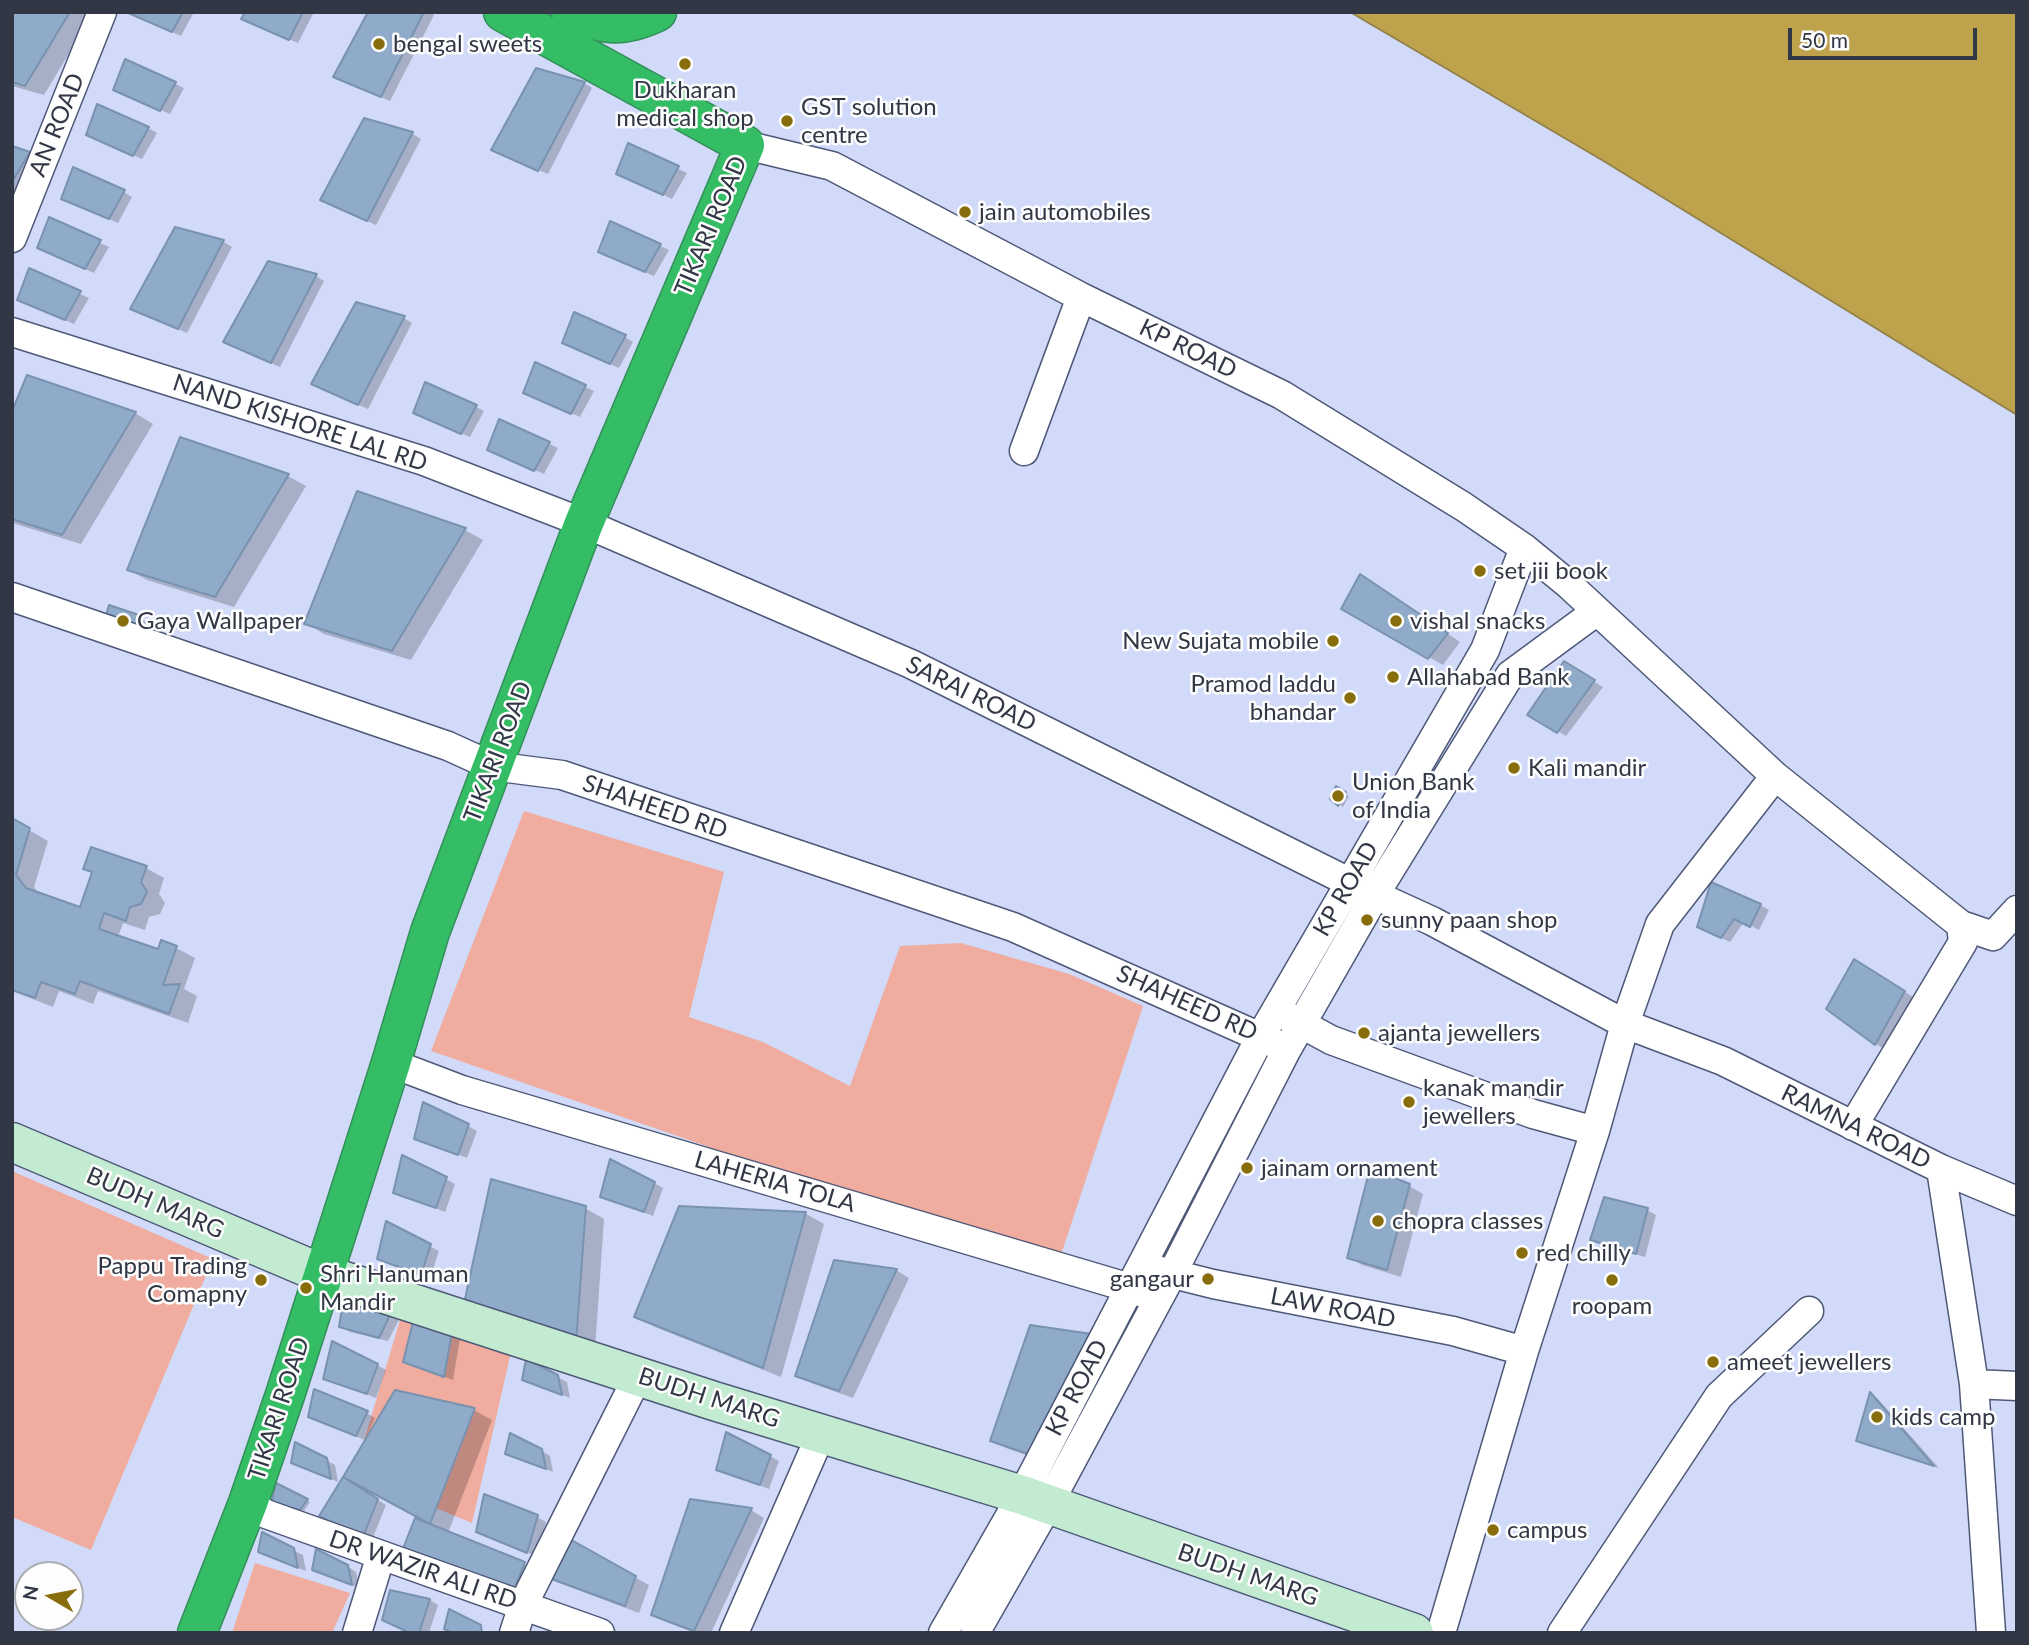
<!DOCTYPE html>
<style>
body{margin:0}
#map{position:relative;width:2029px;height:1645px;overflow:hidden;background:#d1dbf9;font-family:Lato,sans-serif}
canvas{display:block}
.frame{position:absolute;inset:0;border:14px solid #323745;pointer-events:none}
.north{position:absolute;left:14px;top:1561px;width:70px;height:70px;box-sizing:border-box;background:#fdfdfd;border:2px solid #acaeb3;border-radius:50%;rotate:280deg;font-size:19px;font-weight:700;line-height:28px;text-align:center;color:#323745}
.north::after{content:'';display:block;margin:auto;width:24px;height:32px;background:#886d0c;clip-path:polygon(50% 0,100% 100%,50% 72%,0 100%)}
.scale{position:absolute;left:1788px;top:28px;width:189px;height:32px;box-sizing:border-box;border:4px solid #323745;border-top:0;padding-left:9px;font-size:21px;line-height:24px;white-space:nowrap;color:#323745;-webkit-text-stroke:5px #fdfdfd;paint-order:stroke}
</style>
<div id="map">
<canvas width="2029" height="1645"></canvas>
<div class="frame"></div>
<div class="north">N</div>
<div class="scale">50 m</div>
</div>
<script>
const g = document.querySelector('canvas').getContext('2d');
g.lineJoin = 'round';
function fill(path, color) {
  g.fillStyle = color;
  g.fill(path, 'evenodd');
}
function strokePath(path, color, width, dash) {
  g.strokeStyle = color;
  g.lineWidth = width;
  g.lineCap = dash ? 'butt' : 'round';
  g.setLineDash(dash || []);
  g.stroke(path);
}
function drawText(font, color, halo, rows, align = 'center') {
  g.font = font + ' Lato,sans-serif';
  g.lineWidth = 5;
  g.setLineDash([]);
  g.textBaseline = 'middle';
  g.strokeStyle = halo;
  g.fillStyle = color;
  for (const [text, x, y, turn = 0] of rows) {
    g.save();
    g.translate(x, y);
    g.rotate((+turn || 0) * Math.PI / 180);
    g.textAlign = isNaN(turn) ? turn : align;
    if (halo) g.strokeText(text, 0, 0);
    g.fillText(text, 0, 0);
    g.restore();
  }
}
fill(new Path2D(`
 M524 811 724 872 689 1017 763 1042 850 1086 900 946 961 943 1069 974 1143 1006 1057 1267 431 1051Z
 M12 1171 213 1259 91 1550 12 1517Z
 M403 1310 512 1348 472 1523 354 1474Z
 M255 1563 350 1593 332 1633H232Z`), '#f0ac9f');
const water = new Path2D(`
 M1350 12H2017V415L1602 160Z`);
fill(water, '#bea24c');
strokePath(water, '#94824a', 2);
fill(new Path2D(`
 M12 12H94L44 95 12 86Z
 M129 12H194L181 36Z
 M247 12H314L298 43 252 23Z
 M370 12H430L434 15 390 101 344 81Z
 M126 61 184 88 170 114 124 94Z
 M584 83 592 88 548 174 502 154Z
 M365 121 413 134 421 139 376 225 330 205Z
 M148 128 157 133 142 159 96 139Z
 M629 146 687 173 672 199 627 178Z
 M12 148 30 154 48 164 12 223Z
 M124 192 132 197 118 223 72 203Z
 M50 220 109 247 94 273 48 253Z
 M611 223 669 250 654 276 608 256Z
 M176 229 224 242 232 247 187 333 141 313Z
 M30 271 89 298 74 324 28 304Z
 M316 276 324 281 280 367 234 347Z
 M404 318 412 323 368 409 322 389Z
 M625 337 633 342 619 368 573 348Z
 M536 364 594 391 580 417 532 395Z
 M476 407 484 411 470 437 424 417Z
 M135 413 153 424 81 544 12 523V416Z
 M500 421 558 448 544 474 498 454Z
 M181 440 288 476 306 486 234 607 147 580 129 570Z
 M358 493 465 530 483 540 411 660 324 634 306 623Z
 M1374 584 1460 642 1443 665 1343 609Z
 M110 607 150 623 144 639Z
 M1573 668 1603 687 1566 736 1529 714Z
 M1337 789 1349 796 1343 807 1333 799Z
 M12 820 48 841 34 887 40 895 81 909 146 868 164 878 159 894 165 903 160 914 149 917 145 930 123 923 118 937 159 952 176 948 195 958 184 989 197 996 188 1023 98 991 93 1004 59 991 53 1007 12 991Z
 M1760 905 1769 910 1759 930 1744 922 1730 942 1708 932Z
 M1855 961 1913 997 1884 1049 1876 1044Z
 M468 1126 477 1131 467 1158 416 1139Z
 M446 1179 455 1184 445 1212 395 1192Z
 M654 1183 663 1188 653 1216 602 1196Z
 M1409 1186 1423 1194 1401 1277 1362 1265 1349 1257Z
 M585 1208 604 1219 594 1364 486 1309Z
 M1647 1210 1656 1215 1645 1257 1601 1244 1592 1239Z
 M806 1214 824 1224 781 1377 655 1327 636 1316Z
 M387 1224 439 1251 430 1278 379 1259Z
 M896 1270 909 1278 853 1398 811 1383 797 1375Z
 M390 1315 399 1320 388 1341 350 1332 341 1327Z
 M415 1320 460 1339 453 1380 405 1362Z
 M1091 1335 1048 1463 1006 1448 993 1440Z
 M377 1365 386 1370 376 1398 325 1378Z
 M557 1377 567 1382 570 1398 524 1379Z
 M1871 1395 1878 1399 1939 1468 1867 1445 1858 1440Z
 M474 1410 492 1420 448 1533 524 1564 541 1573 560 1536 649 1585 639 1613 554 1581 538 1572 527 1598 432 1527 433 1525 347 1477 345 1480 386 1505 372 1540 322 1516 367 1441 319 1421 367 1413 375 1418 367 1436 369 1437Z
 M541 1450 550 1456 553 1472 516 1458Z
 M770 1456 779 1461 769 1489 718 1469Z
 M326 1460 335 1465 338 1482 301 1467Z
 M277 1486 310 1502 304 1511 277 1505Z
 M751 1510 764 1518 711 1633H695L666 1622 653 1615Z
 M537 1517 546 1522 536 1556 478 1532Z
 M293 1550 303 1555 306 1571 260 1552Z
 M347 1566 356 1572 360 1588 323 1574Z
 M391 1592 430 1600 438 1605 429 1633H412Z`), '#0003');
const building = new Path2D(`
 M12 12H70L25 86 12 82Z
 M126 12H183L172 32Z
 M245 12H303L289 40 241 19Z
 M368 12H424L381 97 333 77Z
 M125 59 176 82 160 111 113 90Z
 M536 68 585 82 538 171 491 150Z
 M97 104 149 127 133 156 86 135Z
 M364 118 413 132 367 221 320 200Z
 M628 143 679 166 663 195 616 174Z
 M12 146 30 152 12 182Z
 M73 167 125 190 109 219 61 199Z
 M49 217 101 240 85 269 37 248Z
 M610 221 661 244 645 272 598 252Z
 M175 227 224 240 178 329 130 309Z
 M268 261 317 274 271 363 223 342Z
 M29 268 81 291 65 320 17 300Z
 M356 302 405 316 358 405 311 384Z
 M574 312 626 335 610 364 562 343Z
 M535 362 586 385 571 414 523 393Z
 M27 375 136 412 62 535 12 519V411Z
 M425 382 477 405 461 434 413 413Z
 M499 419 550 442 534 471 487 450Z
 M180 437 289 474 215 597 127 570Z
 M357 491 466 528 392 651 304 624Z
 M1360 574 1448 633 1428 659 1341 609Z
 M109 605 142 616 135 636 103 626Z
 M1564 661 1595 680 1557 733 1527 715Z
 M1336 786 1346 792 1338 806 1330 799Z
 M12 818 30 828 16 875 26 888 80 907 92 872 83 869 91 847 147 866 141 882 147 892 141 904 130 907 126 921 104 913 99 929 158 949 161 940 177 946 163 985 180 984 169 1014 80 981 75 994 41 982 35 998 12 990Z
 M1711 882 1761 904 1750 927 1734 919 1721 938 1697 927Z
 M1854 959 1905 991 1875 1045 1826 1009Z
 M423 1102 469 1124 458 1155 414 1139Z
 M402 1155 447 1177 436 1208 393 1193Z
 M610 1159 655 1182 644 1212 600 1197Z
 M1370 1168 1410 1184 1387 1270 1347 1258Z
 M491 1179 586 1206 575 1356 465 1299Z
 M1604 1197 1648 1208 1636 1254 1590 1240Z
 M679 1206 806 1212 763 1368 634 1317Z
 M386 1221 431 1244 421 1275 377 1259Z
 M834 1260 897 1269 839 1391 795 1376Z
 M343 1302 391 1313 379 1338 339 1327Z
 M414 1318 452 1332 444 1377 403 1362Z
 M1030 1325 1092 1334 1034 1456 990 1441Z
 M332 1341 378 1364 367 1394 323 1379Z
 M526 1359 558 1375 562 1395 522 1380Z
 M314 1389 368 1411 356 1436 308 1417Z
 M395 1390 475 1408 430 1524 343 1477Z
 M1870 1392 1934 1466 1856 1441Z
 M726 1432 771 1455 760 1485 716 1470Z
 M510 1433 542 1449 546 1469 505 1454Z
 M295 1442 327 1458 331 1479 291 1463Z
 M343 1477 378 1499 363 1537 319 1516Z
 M276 1483 308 1499 300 1510 271 1504Z
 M484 1494 538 1515 527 1553 476 1532Z
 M690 1499 752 1508 694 1631 651 1615Z
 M415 1518 525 1562 513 1592 402 1551Z
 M262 1532 294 1548 298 1568 258 1552Z
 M559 1533 636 1576 625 1606 538 1574Z
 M316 1549 348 1565 352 1585 312 1570Z
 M390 1590 430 1599 419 1633H410L382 1620Z
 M449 1609 481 1625 482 1633H453L444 1629Z`);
fill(building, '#90abc9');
strokePath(building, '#7892af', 2);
const street = new Path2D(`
 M745 145 832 166 1081 297 1282 395 1464 507 1524 548 1568 584 1775 776 1660 924 1625 1024 1595 1131 1524 1351 1441 1633
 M12 238 102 12
 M12 332 424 461 584 523 911 664 1375 895 1432 921 1625 1024 1723 1061 1941 1169 1974 1384 1991 1633
 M1024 451 1081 297
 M12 597 448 746 492 766 562 775 1013 927 1287 1049
 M1775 776 1961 925 1993 936 2017 910
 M1287 1016 1331 1040 1533 1114 1595 1131
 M391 1063 462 1090 1130 1288 1148 1295
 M1853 1126 1963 942 1961 925
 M1941 1169 2017 1201
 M1157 1270 1213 1284 1453 1331 1524 1351
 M1974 1384 2017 1386
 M248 1503 266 1514 600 1633
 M357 1633 381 1555
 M514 1633 523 1605 638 1376
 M734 1633 821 1434
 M943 1633 1022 1495 1261 1036 1485 650 1524 548
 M975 1633 1048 1505 1172 1274 1287 1049 1382 883 1510 675 1597 611
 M1562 1633 1719 1396 1809 1311`);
const secondary = new Path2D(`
 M12 1142 323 1274 714 1401 1022 1495 1414 1633`);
const highway = new Path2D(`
 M571 12C605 26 623 28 657 12
 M197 1633 248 1503 285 1395 391 1063 430 932 584 523 745 145 503 12`);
strokePath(street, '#4e5877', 31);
strokePath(secondary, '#4e5877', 41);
strokePath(highway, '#348e5a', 41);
strokePath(street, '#fff', 28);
strokePath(secondary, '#c2ebd1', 38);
strokePath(highway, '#35bd66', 38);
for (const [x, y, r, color] of [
 [379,44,7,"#886d0c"],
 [685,64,7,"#886d0c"],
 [787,121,7,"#886d0c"],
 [965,212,7,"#886d0c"],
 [1480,571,7,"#886d0c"],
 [123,621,7,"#886d0c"],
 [1396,621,7,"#886d0c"],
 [1333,641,7,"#886d0c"],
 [1393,677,7,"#886d0c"],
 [1350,698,7,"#886d0c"],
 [1514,768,7,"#886d0c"],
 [1338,796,7,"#886d0c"],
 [1367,920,7,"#886d0c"],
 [1364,1033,7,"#886d0c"],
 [1409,1102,7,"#886d0c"],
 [1247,1168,7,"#886d0c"],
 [1378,1221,7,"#886d0c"],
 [1522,1253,7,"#886d0c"],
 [1208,1279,7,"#886d0c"],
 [261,1280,7,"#886d0c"],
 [1612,1280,7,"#886d0c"],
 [306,1288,7,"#886d0c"],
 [1713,1362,7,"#886d0c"],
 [1877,1417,7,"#886d0c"],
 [1493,1530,7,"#886d0c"]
]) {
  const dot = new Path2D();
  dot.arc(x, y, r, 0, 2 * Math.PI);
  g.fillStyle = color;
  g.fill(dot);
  strokePath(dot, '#fdfdfd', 2.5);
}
drawText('24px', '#323745', '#fdfdfd', [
 ["bengal sweets",393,44],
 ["Dukharan",685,90,"center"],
 ["medical shop",685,118,"center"],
 ["GST solution",801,107],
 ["centre",801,135],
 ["jain automobiles",979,212],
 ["set jii book",1494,571],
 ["Gaya Wallpaper",137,621],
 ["vishal snacks",1410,621],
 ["New Sujata mobile",1319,641,"right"],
 ["Allahabad Bank",1407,677],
 ["Pramod laddu",1336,684,"right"],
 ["bhandar",1336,712,"right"],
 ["Kali mandir",1528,768],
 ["Union Bank",1352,782],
 ["of India",1352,810],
 ["sunny paan shop",1381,920],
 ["ajanta jewellers",1378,1033],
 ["kanak mandir",1423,1088],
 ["jewellers",1423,1116],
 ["jainam ornament",1261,1168],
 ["chopra classes",1392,1221],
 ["red chilly",1536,1253],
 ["Pappu Trading",247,1266,"right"],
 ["Comapny",247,1294,"right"],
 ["Shri Hanuman",320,1274],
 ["Mandir",320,1302],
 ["gangaur",1194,1279,"right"],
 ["roopam",1612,1306,"center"],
 ["ameet jewellers",1727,1362],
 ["kids camp",1891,1417],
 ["campus",1507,1530]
], 'left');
drawText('24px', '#323745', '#fdfdfd', [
 ["AN ROAD",57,125,-68],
 ["TIKARI ROAD",711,226,-67],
 ["KP ROAD",1188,349,26],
 ["NAND KISHORE LAL RD",300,423,18],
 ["SARAI ROAD",971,694,26],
 ["TIKARI ROAD",498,752,-69],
 ["SHAHEED RD",655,807,19],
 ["KP ROAD",1346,889,-60],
 ["SHAHEED RD",1187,1003,24],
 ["RAMNA ROAD",1856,1127,26],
 ["LAHERIA TOLA",775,1182,16],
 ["BUDH MARG",155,1203,23],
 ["LAW ROAD",1333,1308,11],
 ["KP ROAD",1077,1388,-62],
 ["BUDH MARG",709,1398,18],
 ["TIKARI ROAD",279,1409,-72],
 ["DR WAZIR ALI RD",423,1570,19],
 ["BUDH MARG",1248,1575,19]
]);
</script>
